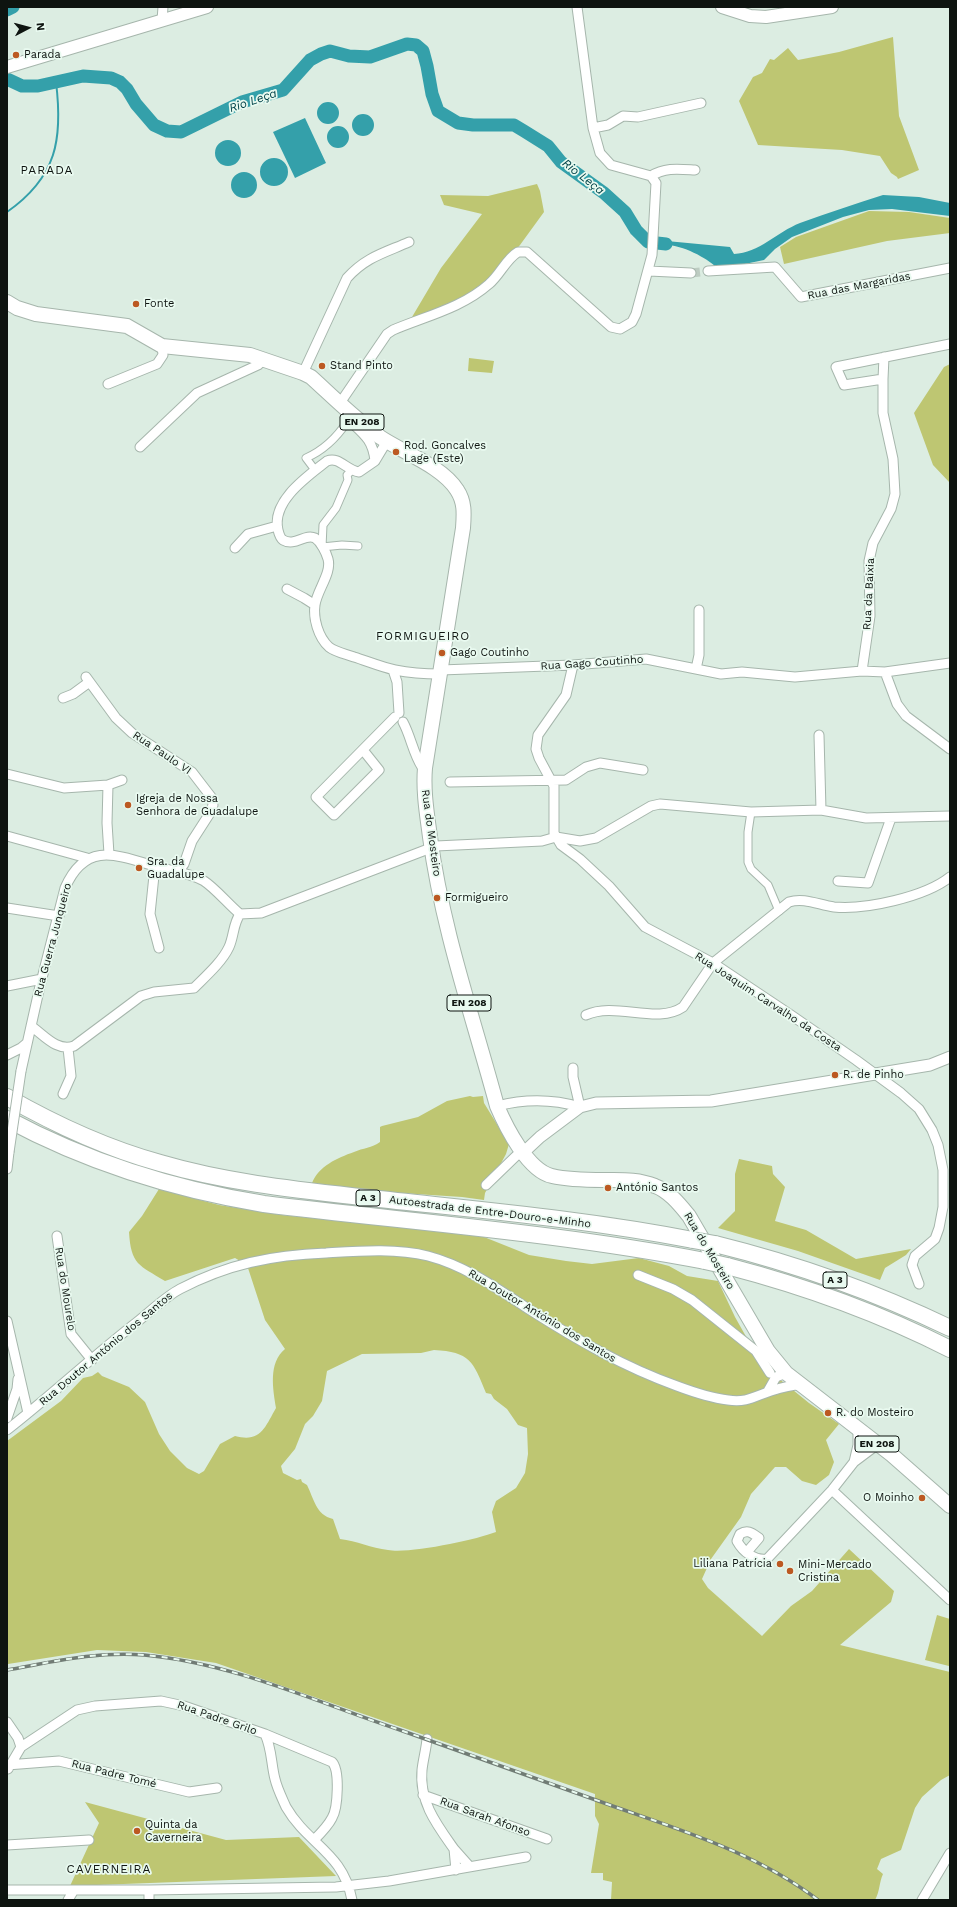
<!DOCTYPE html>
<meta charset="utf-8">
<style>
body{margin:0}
#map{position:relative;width:957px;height:1907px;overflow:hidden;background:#dcede2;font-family:"Work Sans",sans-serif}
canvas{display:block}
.frame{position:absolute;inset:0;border:8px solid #0e1410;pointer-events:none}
.north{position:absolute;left:8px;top:8px;width:40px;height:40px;-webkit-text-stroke:3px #e9faf0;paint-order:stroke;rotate:84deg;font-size:11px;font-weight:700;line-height:16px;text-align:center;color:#0e1410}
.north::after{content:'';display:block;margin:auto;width:14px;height:18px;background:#0e1410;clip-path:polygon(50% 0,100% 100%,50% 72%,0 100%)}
</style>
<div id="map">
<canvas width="957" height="1907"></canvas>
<div class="frame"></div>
<div class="north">N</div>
</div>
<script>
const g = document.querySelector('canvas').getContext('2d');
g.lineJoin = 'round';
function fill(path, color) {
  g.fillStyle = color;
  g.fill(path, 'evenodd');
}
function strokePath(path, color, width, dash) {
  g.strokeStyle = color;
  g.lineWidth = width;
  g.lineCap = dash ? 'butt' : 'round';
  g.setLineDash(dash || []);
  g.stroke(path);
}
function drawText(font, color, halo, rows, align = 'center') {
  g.font = font + ' "Work Sans",sans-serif';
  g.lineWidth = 3.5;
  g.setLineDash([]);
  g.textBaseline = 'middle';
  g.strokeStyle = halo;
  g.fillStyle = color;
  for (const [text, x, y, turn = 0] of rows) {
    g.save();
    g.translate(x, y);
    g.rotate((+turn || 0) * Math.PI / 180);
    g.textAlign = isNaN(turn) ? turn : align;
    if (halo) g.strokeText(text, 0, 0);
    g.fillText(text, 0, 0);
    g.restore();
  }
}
fill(new Path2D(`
 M893 37 899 116 919 170 898 179 897 177 891 173 880 156 842 150 758 145 739 101 753 77 762 73 770 59 774 60 788 48 798 60 839 52Z
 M537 184 540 191 544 212 520 245 494 275 468 296 422 315 412 317 441 268 482 214 444 205 440 195 488 196Z
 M869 211 909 212 950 218V233L887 241 784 264 780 247 796 237Z
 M469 358 494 361 492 373 468 371Z
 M950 364V483L933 465 914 413 944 367Z
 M470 1096 473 1097 483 1096 484 1103 509 1144 506 1154 485 1193 484 1200 462 1197 385 1192 312 1183C319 1166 337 1158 354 1152 363 1148 372 1148 380 1142V1127L382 1126 418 1117 447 1101Z
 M739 1159 772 1166 773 1174 785 1187 775 1221 806 1230 856 1259 911 1249 906 1255 885 1268 880 1280 798 1251 718 1228 735 1211V1174Z
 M159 1189 219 1205 282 1215 479 1235 529 1255 566 1261 592 1264 639 1258 669 1266 687 1276 718 1281 735 1317 762 1365 809 1403 839 1424 826 1440 834 1462 829 1475 816 1485 802 1481 786 1467H775L751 1494 741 1517 711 1559 702 1579 708 1588 762 1636 791 1606 812 1591 849 1549 894 1591 891 1602 840 1645 950 1672V1775L941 1780 922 1797 915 1808 901 1850 881 1859 877 1869 883 1874C879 1883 880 1891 875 1900H611L612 1882 603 1880V1873H591L599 1824 595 1816V1794L216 1663 146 1652 97 1650 8 1664 7 1441 61 1401 83 1378 92 1376 98 1372 102 1376 129 1387 145 1402 159 1434 170 1451 187 1468 199 1474 204 1471 220 1444 235 1436C261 1443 265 1427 276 1408 273 1389 268 1363 285 1349L265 1320 247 1265 235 1258 165 1281C139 1265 131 1265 129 1232L142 1216ZM434 1350C470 1352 473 1361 486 1393L491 1394 494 1399 507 1409 518 1425 527 1428 528 1454 525 1473 516 1488 496 1501 492 1512 496 1532C475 1540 409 1554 388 1550 371 1548 357 1541 340 1539L333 1519C316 1515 314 1499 307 1485L302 1482 301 1479 297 1480 283 1473 281 1466 295 1449 305 1424 313 1416 322 1401 327 1371 362 1354 421 1353Z
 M937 1615 950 1619 949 1666 925 1660Z
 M85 1802 226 1840 299 1837 336 1876 70 1886 99 1823Z`), '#bec672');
fill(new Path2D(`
 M317 113a11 11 0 1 1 22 0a11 11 0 1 1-22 0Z
 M352 125a11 11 0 1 1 22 0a11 11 0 1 1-22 0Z
 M305 118 326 163 295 178 273 132Z
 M327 137a11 11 0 1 1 22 0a11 11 0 1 1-22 0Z
 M215 153a13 13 0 1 1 26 0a13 13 0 1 1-26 0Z
 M260 172a14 14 0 1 1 28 0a14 14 0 1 1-28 0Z
 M231 185a13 13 0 1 1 26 0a13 13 0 1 1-26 0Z
 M883 195 919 197 950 203V216L892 209 869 210 843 217 792 237 775 249 764 260 735 266 716 267C705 256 671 239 656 247V240L730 247 734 254C759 253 777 232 800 223 827 213 855 204 883 195Z`), '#34a0aa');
strokePath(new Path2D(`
 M7 212C57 177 63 139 56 82`), '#34a0aa', 2);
strokePath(new Path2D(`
 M7 10 13 7
 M7 79 22 86H38L83 76 111 78 120 82 127 89 136 104 154 125 167 131 181 132 242 102 283 90 310 60 321 54 330 51 349 56 370 57 407 44 416 45 423 51 427 66 432 94 438 111 458 123 473 125H514L524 131 548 146 561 162 604 193 625 212 636 230 648 242 666 244`), '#34a0aa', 13);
strokePath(new Path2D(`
 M691 273 708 271`), '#bdccc2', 9, [9, 4.5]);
const pedestrian = new Path2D(`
 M315 470 306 458C322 451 337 437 347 422H351
 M351 471 347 475 348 480 336 508 323 525 322 547 342 545 358 546
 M751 812 748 832V862L751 869 768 885 779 911`);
const minor = new Path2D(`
 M162 20 163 7
 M593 128 608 125 623 116 638 117 701 103
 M651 176C665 167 679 169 695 170
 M649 271 691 273
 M708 271 775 267 801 297 950 268
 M884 357 883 379 844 385 836 367 950 344
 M303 373 347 278C366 257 384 253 409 242
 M108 384 157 364 163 355 162 346
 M340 403 387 334 393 330C426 316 462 308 489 284 500 275 506 259 518 252H527L611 327 620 329 632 322 636 314 652 255 656 183 651 176 611 165 600 153 593 128 577 7
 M350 418 351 422C365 435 373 441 375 461L359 472C346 470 339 456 327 461 308 476 271 501 278 530 279 534 280 538 283 540 295 547 305 533 315 538 321 542 326 552 328 559 332 573 317 590 315 605 313 618 318 637 329 647 335 652 346 654 354 657 367 661 381 667 395 670 410 673 425 674 440 674
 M140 447 197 393 258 365 264 359
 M375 461 387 441
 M235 548 248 534 277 526
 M287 589 304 598 315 605
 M573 665 566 695 538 735 536 749 539 758 554 786V833L561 845 580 859 609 886 645 927 713 963 791 1015 856 1060 901 1093 919 1109 932 1130 938 1145 943 1170V1207L939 1228 935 1239 915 1256 912 1265 919 1284
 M696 669 699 655V610
 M393 670 397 682 399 713
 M441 670 573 665 646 659 721 674 742 672 795 677 862 671 885 672 950 663
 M862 671 870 616 869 561 873 543 891 509 895 494 893 459 883 413V379
 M885 672 897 704 906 716 950 749
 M86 677 116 718 132 733 192 772 212 798 213 805 210 813 192 841 184 864 179 871
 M63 698 73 694 88 683
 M403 722C411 737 413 753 422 767L425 768
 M819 735 821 810
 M363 750 379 770 334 815 316 797 395 717
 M7 774 64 788 108 785 107 823 109 854
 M450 782 566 780 586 767 600 763 643 770
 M108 785 122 780
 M7 836 87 858
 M155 866 150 914 159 948
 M838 881 868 883 891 818
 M7 908 59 916
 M7 986 42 979
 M586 1015C615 1001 657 1025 683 1007L713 963 789 902C804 897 819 905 834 907 865 910 925 897 950 877
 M31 1026C44 1035 57 1052 74 1046L141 996 154 992 194 988C206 976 222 962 229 947 234 936 233 924 240 914
 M7 1055 21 1048 27 1043
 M21 1071 40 986 65 888C85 842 115 854 154 866 171 871 189 872 204 881 215 888 229 905 240 914L261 913 436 846 542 841 556 837 580 841 596 838 651 806 660 804 751 812 821 810 866 818 950 816
 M63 1094 71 1076 68 1048
 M497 1106C524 1099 553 1099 580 1107L573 1077V1068
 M7 1169 9 1152
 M486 1185 516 1156 524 1152
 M57 1236 71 1334 92 1360
 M638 1275 673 1289 692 1300 756 1351 770 1373
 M7 1321 28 1413
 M768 1391 776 1377 786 1373
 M7 1418 17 1389 18 1379
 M858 1429V1445L854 1462 878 1444
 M7 1430C52 1395 93 1356 137 1322 151 1311 165 1297 180 1289 228 1264 272 1255 326 1253 359 1251 396 1248 428 1256 466 1266 498 1289 530 1310 577 1340 624 1367 677 1386 693 1392 711 1398 728 1400 747 1403 755 1396 771 1391 780 1388 791 1385 801 1385
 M832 1490 950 1600
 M747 1552 759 1538C752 1533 748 1529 740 1534L737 1541C743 1552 755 1561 767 1559L832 1490 854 1462
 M7 1722 18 1738 21 1747 8 1769
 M265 1734C272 1749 271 1764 275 1779 277 1788 282 1798 286 1807 308 1845 343 1852 352 1900
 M427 1739C426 1750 423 1760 422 1770 419 1802 437 1825 454 1849
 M21 1747 77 1710 95 1706 161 1701 184 1706 265 1734 332 1762C340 1770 338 1808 332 1818 328 1826 321 1833 314 1840
 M7 1765 59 1761 189 1792 217 1788
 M423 1795 547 1839
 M7 1845 89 1840
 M456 1870 454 1849 470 1867
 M7 1890H149L336 1887 389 1881 526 1857
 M149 1890V1900
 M68 1900 74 1890
 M922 1900 950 1853`);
const tertiary = new Path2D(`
 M524 1152 540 1137 580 1107 596 1103 711 1101 930 1065 950 1057`);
const secondary = new Path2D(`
 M722 7 750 16 766 17 832 7
 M7 67 207 7`);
const primary = new Path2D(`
 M7 302 17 308 36 314 127 326 162 346 250 355 303 373 311 377C333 397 355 419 380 437 402 452 442 466 457 490 465 502 464 514 463 528L425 768C423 791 427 814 430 837 442 928 473 1017 497 1106 506 1127 528 1171 552 1176 569 1180 587 1180 604 1180 622 1180 638 1179 655 1186 669 1191 680 1205 689 1216L768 1351 786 1373 892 1455 950 1506`);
const motorway = new Path2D(`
 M7 1097C56 1125 106 1148 160 1163 228 1183 299 1190 370 1198 478 1210 586 1219 693 1240
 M7 1119C89 1163 172 1189 264 1204 411 1222 560 1233 705 1261
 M715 1244C796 1264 875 1292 950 1328
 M727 1266C804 1286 879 1313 950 1349`);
strokePath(pedestrian, '#a6b6ac', 9);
strokePath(minor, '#a6b6ac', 11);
strokePath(tertiary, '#a6b6ac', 13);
strokePath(secondary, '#a6b6ac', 14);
strokePath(primary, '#a6b6ac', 16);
strokePath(motorway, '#a6b6ac', 18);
strokePath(pedestrian, '#fff', 7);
strokePath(minor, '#fff', 9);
strokePath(tertiary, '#fff', 11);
strokePath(secondary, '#fff', 12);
strokePath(primary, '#fff', 14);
strokePath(motorway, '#fff', 16);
const rail = new Path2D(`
 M7 1670C52 1662 97 1651 144 1655 233 1663 316 1702 400 1730 469 1754 538 1779 607 1804 680 1830 755 1852 818 1900`);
strokePath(rail, '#717c75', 3.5);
strokePath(rail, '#e9faf0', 2, [6]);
const minorBridge = new Path2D(`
 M9 1152 21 1071`);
const motorwayBridge = new Path2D(`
 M693 1240 715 1244
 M705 1261 727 1266`);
strokePath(minorBridge, '#a6b6ac', 11, []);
strokePath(motorwayBridge, '#a6b6ac', 18, []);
strokePath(minorBridge, '#fff', 9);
strokePath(motorwayBridge, '#fff', 16);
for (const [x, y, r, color] of [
 [16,55,4,"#bc5922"],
 [136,304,4,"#bc5922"],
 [322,366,4,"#bc5922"],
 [396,452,4,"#bc5922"],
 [442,653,4,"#bc5922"],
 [128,805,4,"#bc5922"],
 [139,868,4,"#bc5922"],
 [437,898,4,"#bc5922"],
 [835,1075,4,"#bc5922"],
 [608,1188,4,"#bc5922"],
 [828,1413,4,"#bc5922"],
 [922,1498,4,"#bc5922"],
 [780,1564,4,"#bc5922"],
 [790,1571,4,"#bc5922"],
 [137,1831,4,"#bc5922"]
]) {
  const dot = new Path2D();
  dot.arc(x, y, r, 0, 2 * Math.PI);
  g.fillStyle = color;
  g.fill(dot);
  strokePath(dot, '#e9faf0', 1.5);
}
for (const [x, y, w] of [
 [362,422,44],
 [469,1003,44],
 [368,1198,24],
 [835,1280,24],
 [877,1444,44]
]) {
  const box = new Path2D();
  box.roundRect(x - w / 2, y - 8, w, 16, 3);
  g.fillStyle = '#e9faf0';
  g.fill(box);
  strokePath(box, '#0e1410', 1);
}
drawText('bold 10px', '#0e1410', null, [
 ["EN 208",362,422],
 ["EN 208",469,1003],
 ["A 3",368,1198],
 ["A 3",835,1280],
 ["EN 208",877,1444]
]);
drawText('11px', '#0e1410', '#e9faf0', [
 ["Parada",24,55],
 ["Fonte",144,304],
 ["Stand Pinto",330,366],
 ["Rod. Goncalves",404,446],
 ["Lage (Este)",404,459],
 ["Gago Coutinho",450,653],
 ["Igreja de Nossa",136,799],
 ["Senhora de Guadalupe",136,812],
 ["Sra. da",147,862],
 ["Guadalupe",147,875],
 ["Formigueiro",445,898],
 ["R. de Pinho",843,1075],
 ["António Santos",616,1188],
 ["R. do Mosteiro",836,1413],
 ["O Moinho",914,1498,"right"],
 ["Liliana Patrícia",772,1564,"right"],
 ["Mini-Mercado",798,1565],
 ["Cristina",798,1578],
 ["Quinta da",145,1825],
 ["Caverneira",145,1838]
], 'left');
drawText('11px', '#0e1410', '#e9faf0', [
 ["Rua das Margaridas",859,286,-11],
 ["Rua da Baixia",869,594,-87],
 ["Rua Gago Coutinho",592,663,-4],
 ["Rua Paulo VI",162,753,34],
 ["Rua do Mosteiro",431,833,82],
 ["Rua Guerra Junqueiro",53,940,-75],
 ["Rua Joaquim Carvalho da Costa",768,1002,33],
 ["Autoestrada de Entre-Douro-e-Minho",490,1212,7],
 ["Rua do Mosteiro",709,1251,59],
 ["Rua do Mourelo",65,1289,81],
 ["Rua Doutor António dos Santos",542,1316,31],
 ["Rua Doutor António dos Santos",106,1349,-40],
 ["Rua Padre Grilo",217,1718,19],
 ["Rua Padre Tomé",114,1774,14],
 ["Rua Sarah Afonso",485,1817,20]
]);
drawText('italic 12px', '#004248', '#e9faf0', [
 ["Rio Leça",253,101,-19],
 ["Rio Leça",583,177,38]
]);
g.letterSpacing = '1px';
drawText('12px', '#0e1410', '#e9faf0', [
 ["PARADA",47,170],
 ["FORMIGUEIRO",423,636],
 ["CAVERNEIRA",109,1869]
]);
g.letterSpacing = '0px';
</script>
